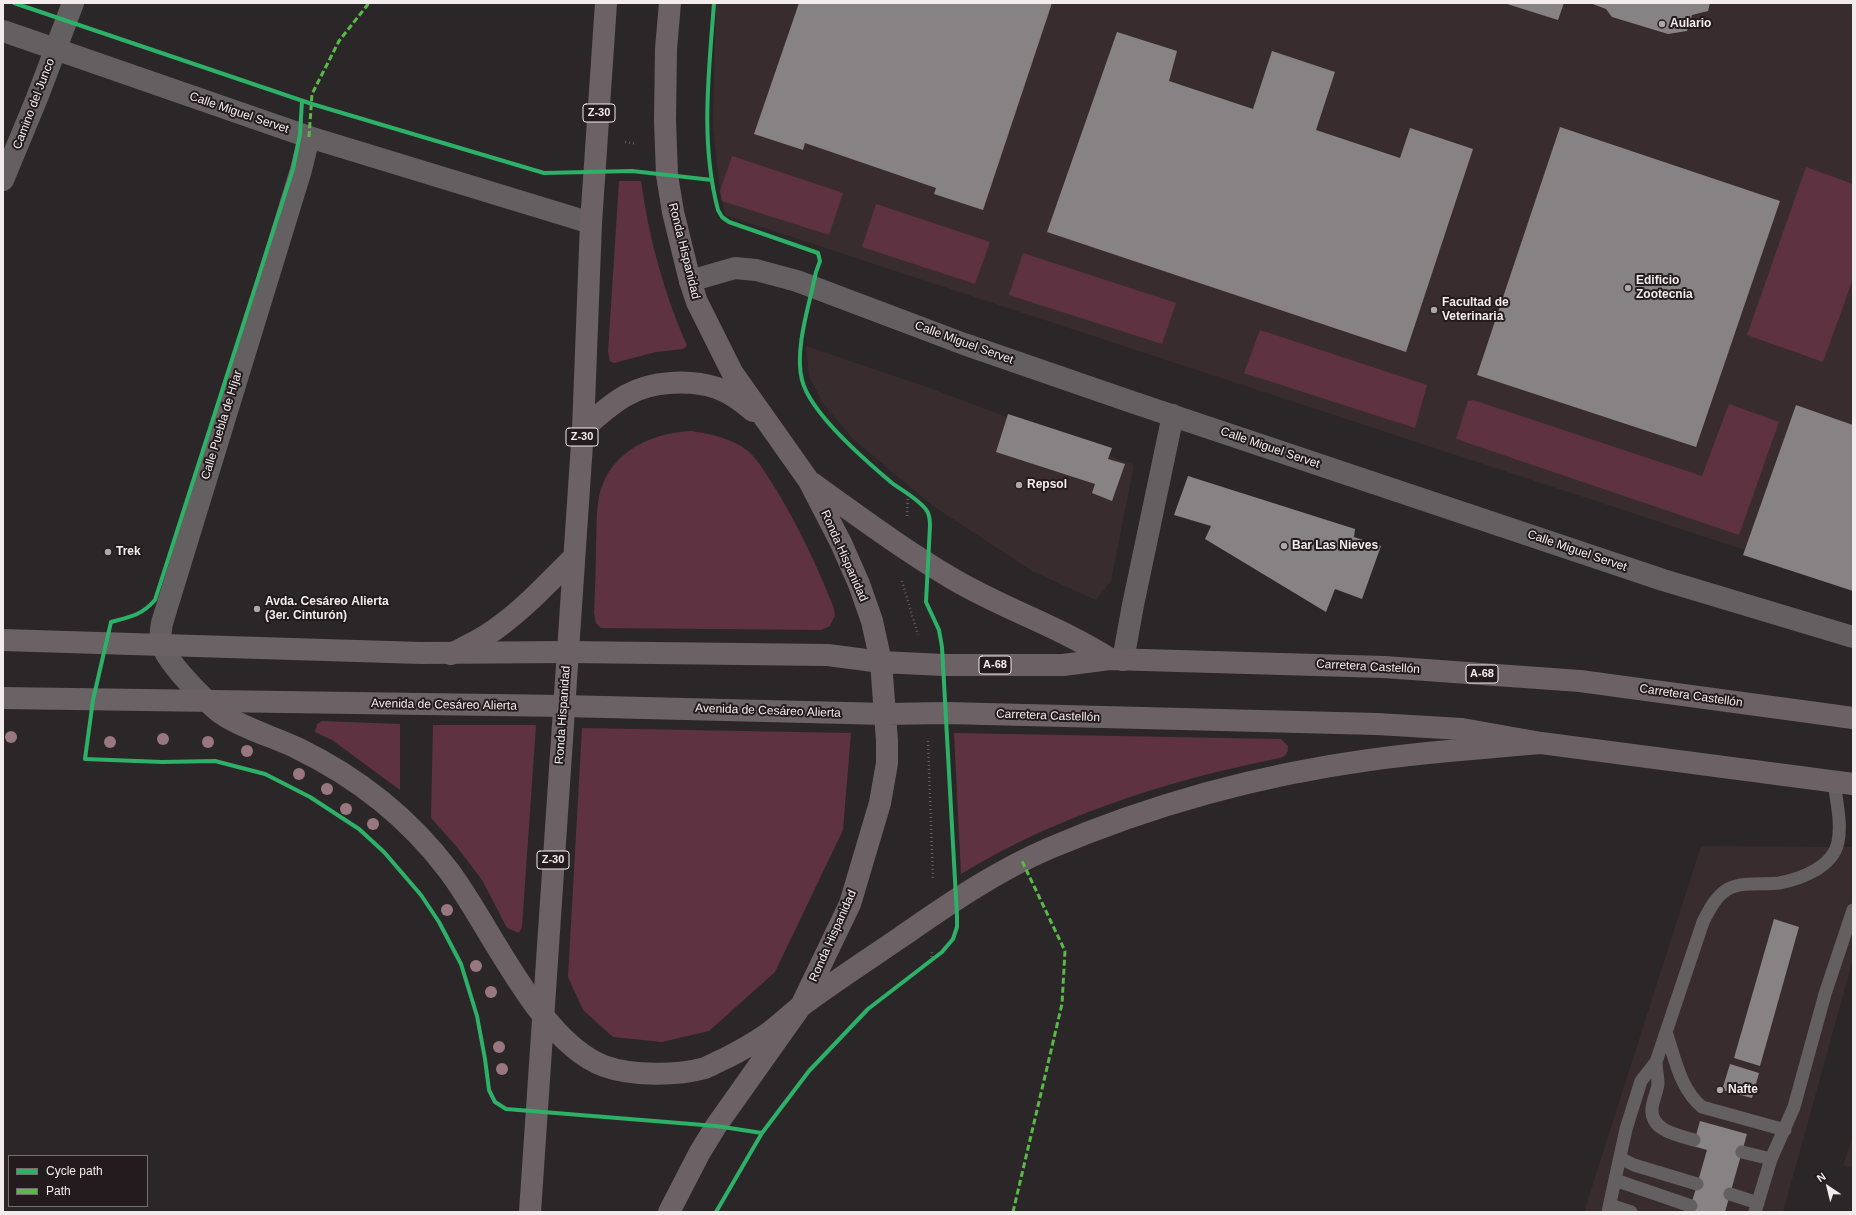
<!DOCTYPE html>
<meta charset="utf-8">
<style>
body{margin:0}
#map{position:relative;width:1856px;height:1215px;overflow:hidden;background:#2b2728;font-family:Helvetica,sans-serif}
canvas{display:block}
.frame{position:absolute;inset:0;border:4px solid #f2eced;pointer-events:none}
.legend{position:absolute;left:8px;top:1155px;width:140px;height:52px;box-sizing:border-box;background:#231b1d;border:1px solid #766f70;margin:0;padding:5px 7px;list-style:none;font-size:12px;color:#f2eced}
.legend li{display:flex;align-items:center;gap:8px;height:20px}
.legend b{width:20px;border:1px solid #766f70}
.north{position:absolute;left:1808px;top:1167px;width:40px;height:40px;-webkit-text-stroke:3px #231b1d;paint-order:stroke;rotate:325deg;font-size:11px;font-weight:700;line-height:16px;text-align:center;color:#f2eced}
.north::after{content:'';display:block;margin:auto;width:14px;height:18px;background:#f2eced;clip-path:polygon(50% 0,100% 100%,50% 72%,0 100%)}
</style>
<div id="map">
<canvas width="1856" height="1215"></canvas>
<div class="frame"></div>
<ul class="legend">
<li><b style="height:5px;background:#2db169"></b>Cycle path</li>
<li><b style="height:5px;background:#58b947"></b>Path</li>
</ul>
<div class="north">N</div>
</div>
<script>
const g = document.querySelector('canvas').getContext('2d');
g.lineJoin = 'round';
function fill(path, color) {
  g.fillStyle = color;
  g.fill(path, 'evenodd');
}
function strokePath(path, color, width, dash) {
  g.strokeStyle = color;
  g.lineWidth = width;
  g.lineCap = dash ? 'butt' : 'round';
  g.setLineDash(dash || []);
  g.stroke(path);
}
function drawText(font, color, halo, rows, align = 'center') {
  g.font = font + ' Helvetica,sans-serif';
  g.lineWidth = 4;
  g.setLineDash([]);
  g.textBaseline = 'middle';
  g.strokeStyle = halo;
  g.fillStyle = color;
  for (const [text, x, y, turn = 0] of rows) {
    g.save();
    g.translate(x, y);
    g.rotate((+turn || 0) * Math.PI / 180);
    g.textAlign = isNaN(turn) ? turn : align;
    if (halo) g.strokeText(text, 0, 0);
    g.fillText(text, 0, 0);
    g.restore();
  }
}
fill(new Path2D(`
 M716 3H1853V425L1796 405 1745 550 725 215 720 191 713 127Z
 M806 346 924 386 1134 465 1111 581 1096 600 1032 571 933 506 852 438 823 403 809 376Z
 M1701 846 1853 847V959L1783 1212H1584Z
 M1853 1138V1168L1843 1165Z`), '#392c2f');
fill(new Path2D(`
 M732 156 843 193 829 235 722 201 720 191Z
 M1806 167 1853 184V279L1823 362 1747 335Z
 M619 181H641C649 239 664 293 687 346L683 349 656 352 614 363 610 361 608 352Z
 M876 204 990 242 975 284 862 247Z
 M1023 253 1176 303 1162 344 1009 295Z
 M1260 330 1427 385 1415 428 1244 373Z
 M1473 400 1702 476 1729 404 1779 422 1739 535 1456 439 1468 401Z
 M691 431C710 434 732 438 748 451 760 462 768 477 777 491 799 527 817 566 833 606L835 615 830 626 821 630 601 628 596 623 594 613C595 590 596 566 596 543 597 530 596 516 598 503 604 455 648 433 691 431Z
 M322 721 400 724V790L332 740 315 732 317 724Z
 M433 725H536L522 927 519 933 507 928 482 880 457 847 431 818Z
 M582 728 851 733 843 830 775 972 709 1031 662 1042 613 1037 583 1010 568 977Z
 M954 733 1281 739 1288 746C1288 753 1286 756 1280 758 1169 780 1058 815 961 874Z`), '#5e3241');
fill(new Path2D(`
 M799 3H1052L983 210 934 194 936 188 805 143 803 150 754 134Z
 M1504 3H1564L1558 20Z
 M1590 3H1710L1708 11 1692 15 1687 31 1668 34 1612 17 1606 9Z
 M1117 32 1177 51 1169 81 1253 109 1272 51 1335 72 1316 130 1400 158 1410 128 1473 149 1406 352 1047 232Z
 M1560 127 1780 201 1696 447 1477 375Z
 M1796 405 1853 425V591L1743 555Z
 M1008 414 1112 448 1108 459 1125 464 1112 501 1092 493 1095 484 996 452Z
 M1188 476 1355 529 1354 537 1381 546 1362 599 1335 589 1326 612 1205 539 1211 526 1174 515Z
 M1774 919 1799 927 1760 1066 1734 1058Z
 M1730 1064 1759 1073 1752 1098 1722 1090Z
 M1700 1121 1747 1134 1725 1212H1689L1707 1150 1693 1146Z`), '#878384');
strokePath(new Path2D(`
 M625 142 637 144
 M907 516 908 495
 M902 581 918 635
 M928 741 933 880
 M931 961 932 951`), '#625e5f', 2.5, [1, 3]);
strokePath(new Path2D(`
 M1666 1032C1675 1058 1680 1089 1702 1107L1785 1130
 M1656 1062C1656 1069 1658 1077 1658 1084 1657 1092 1653 1100 1652 1108 1650 1131 1678 1135 1694 1140
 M1742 1152 1771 1159
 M1620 1158 1634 1165 1697 1184
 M1615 1180 1691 1206
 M1730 1194 1758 1203
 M1610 1205 1631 1212
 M1608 1212 1626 1129 1641 1081 1656 1062 1703 922C1709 910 1716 896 1728 889 1743 881 1763 885 1779 883 1801 879 1833 867 1838 842 1842 823 1836 800 1834 781
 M1755 1212 1771 1159 1794 1107 1825 994 1853 910`), '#646061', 13);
strokePath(new Path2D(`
 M3 180 37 98 73 3
 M690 281 735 268 756 270 797 281 964 344 1129 401 1663 580 1853 637
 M1123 660 1133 605 1173 415
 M207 701C194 689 167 661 162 645 159 637 161 630 162 623L301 170 309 137`), '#646061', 22);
strokePath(new Path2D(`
 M3 31 309 137 591 223`), '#646061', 22);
strokePath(new Path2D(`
 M3 640 421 653 568 652 828 655 881 662
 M3 698 564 706 886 714`), '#6a6264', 22);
strokePath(new Path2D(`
 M583 429C597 417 610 404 627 395 651 381 690 379 717 388 731 393 742 402 753 411
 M812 483C858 516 904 550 953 579 1004 609 1060 627 1110 659
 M451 654C467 646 483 639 497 628 525 608 550 581 574 557
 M881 662 943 665H1063L1110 659 1384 667 1580 681 1853 718
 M207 701C213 707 219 713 225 716 248 730 274 737 297 748 357 777 409 818 449 871 490 925 539 1042 604 1066 631 1076 677 1076 705 1068 712 1065 719 1061 726 1058 740 1051 754 1043 767 1034 780 1025 791 1013 804 1004 835 981 869 959 901 937 949 904 996 871 1050 848 1151 805 1260 775 1369 760 1426 752 1484 748 1541 743
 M886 714 947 713 1377 724 1462 729 1541 743 1853 784
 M530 1212 583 429 591 223 606 3
 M669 1212 700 1152 716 1126 801 1006 850 904 880 803 887 763V741L881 662 872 621 859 584 841 543 809 481 732 372 697 302 690 281 673 212 667 175 665 120 666 49 670 3`), '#6c6266', 22);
strokePath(new Path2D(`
 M309 137 312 94 339 41 369 3
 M1013 1212 1062 1004 1065 951 1022 861`), '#58b947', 3, [6, 3]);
strokePath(new Path2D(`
 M14 3 312 104 544 173 632 171 712 180
 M714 3C709 72 700 142 718 210L722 217 729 222 818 253 820 261 816 272C810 303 794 349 802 380 810 413 866 461 892 483 903 491 920 500 927 511 930 516 930 521 930 526L926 602 939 630 942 647 957 916V927L953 939 942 952 868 1009 809 1071 762 1133 716 1212
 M302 101 300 134 293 169 155 600C142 615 130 617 111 622L93 700 85 759 162 762 215 761 265 774 310 797 359 829 384 852 421 895 439 922 461 964 477 1016 485 1059 489 1090 495 1102 506 1109 716 1126 762 1133`), '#2db169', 4);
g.fillStyle = '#997781';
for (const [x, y] of [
 [11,737],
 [163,739],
 [110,742],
 [208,742],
 [247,751],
 [299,774],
 [327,789],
 [346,809],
 [373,824],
 [447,910],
 [476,966],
 [491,992],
 [499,1047],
 [502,1069]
]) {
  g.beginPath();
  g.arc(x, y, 6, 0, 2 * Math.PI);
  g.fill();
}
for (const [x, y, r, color] of [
 [1662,24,4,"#aca7a8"],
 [1628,288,4,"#aca7a8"],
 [1434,310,4,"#aca7a8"],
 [1019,485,4,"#aca7a8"],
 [1284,546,4,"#aca7a8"],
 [108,552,4,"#aca7a8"],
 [257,609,4,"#aca7a8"],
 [1720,1090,4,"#aca7a8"]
]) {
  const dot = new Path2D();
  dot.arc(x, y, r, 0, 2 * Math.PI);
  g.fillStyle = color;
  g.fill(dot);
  strokePath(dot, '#231b1d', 1.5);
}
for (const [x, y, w] of [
 [599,113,32],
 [582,437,32],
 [995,665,32],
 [1482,674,32],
 [553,860,32]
]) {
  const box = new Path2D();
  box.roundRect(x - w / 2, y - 9, w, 18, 3);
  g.fillStyle = '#231b1d';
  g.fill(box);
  strokePath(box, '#f2eced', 1);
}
drawText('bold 11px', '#f2eced', null, [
 ["Z-30",599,113],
 ["Z-30",582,437],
 ["A-68",995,665],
 ["A-68",1482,674],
 ["Z-30",553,860]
]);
drawText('bold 12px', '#f2eced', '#231b1d', [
 ["Aulario",1670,24],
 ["Edificio",1636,281],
 ["Zootecnia",1636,295],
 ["Facultad de",1442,303],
 ["Veterinaria",1442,317],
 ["Repsol",1027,485],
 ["Bar Las Nieves",1292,546],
 ["Trek",116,552],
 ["Avda. Cesáreo Alierta",265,602],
 ["(3er. Cinturón)",265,616],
 ["Nafte",1728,1090]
], 'left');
drawText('12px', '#f2eced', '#231b1d', [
 ["Camino del Junco",34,104,-69],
 ["Calle Miguel Servet",239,113,19],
 ["Ronda Hispanidad",684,251,76],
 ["Calle Miguel Servet",964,343,20],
 ["Calle Puebla de Híjar",222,425,-73],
 ["Calle Miguel Servet",1270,448,19],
 ["Calle Miguel Servet",1577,551,19],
 ["Ronda Hispanidad",844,556,66],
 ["Carretera Castellón",1368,667,3],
 ["Carretera Castellón",1691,696,8],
 ["Avenida de Cesáreo Alierta",444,705,1],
 ["Avenida de Cesáreo Alierta",768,711,2],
 ["Ronda Hispanidad",563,715,-86],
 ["Carretera Castellón",1048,716,2],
 ["Ronda Hispanidad",833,936,-66]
]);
</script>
